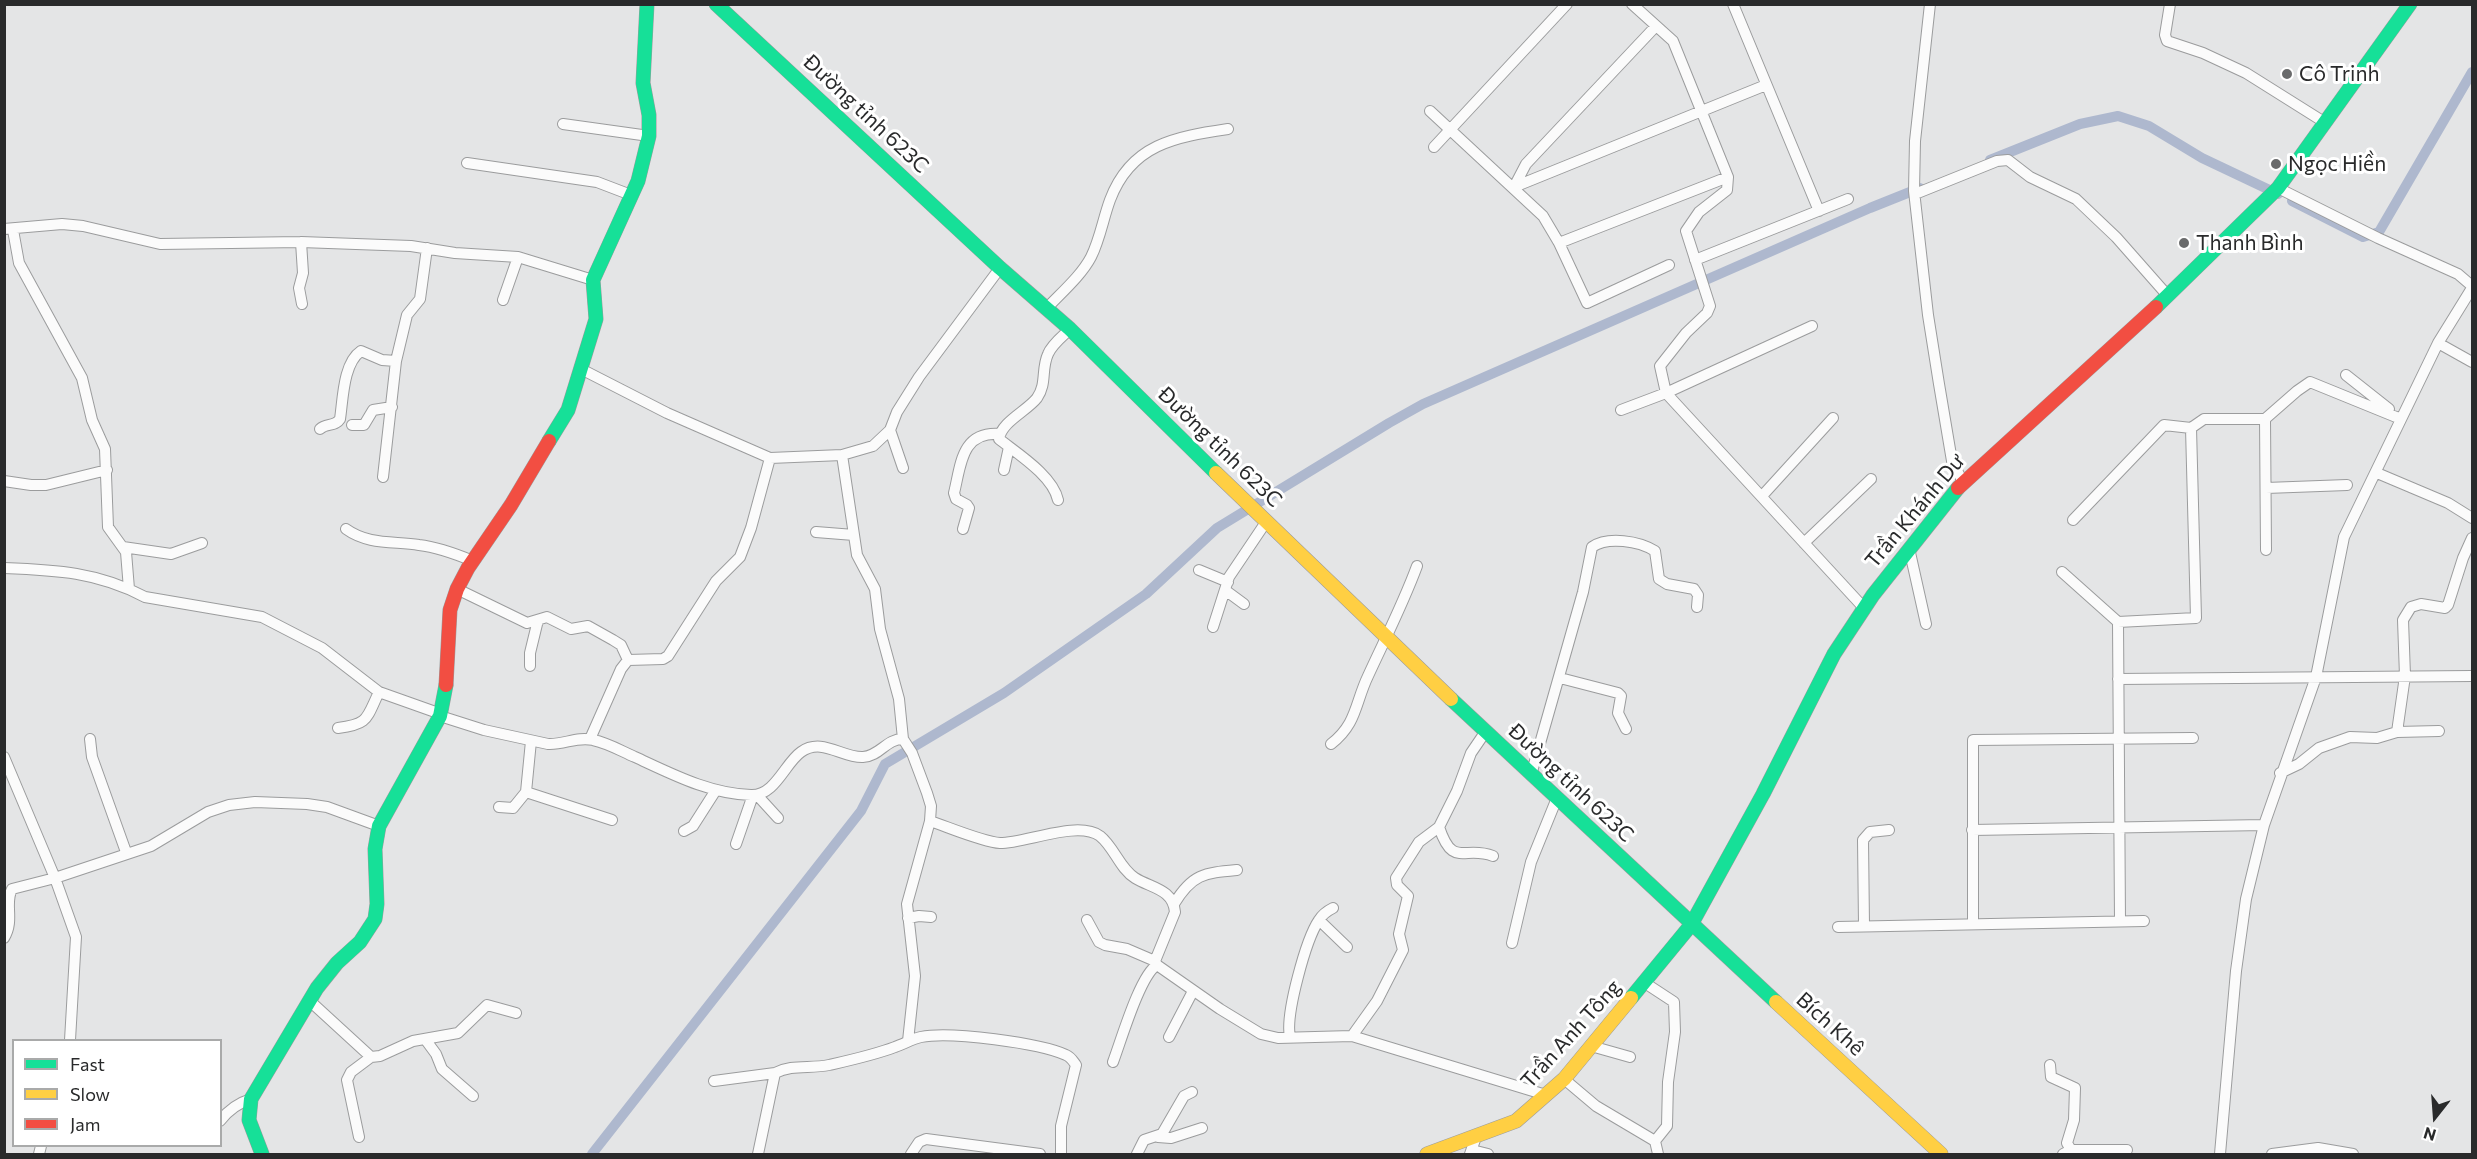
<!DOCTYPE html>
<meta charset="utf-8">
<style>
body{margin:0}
#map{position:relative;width:2477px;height:1159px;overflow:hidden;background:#e4e5e6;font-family:Commissioner,sans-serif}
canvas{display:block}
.frame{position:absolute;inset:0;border:6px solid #292a2b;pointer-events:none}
.legend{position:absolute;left:12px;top:1039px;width:210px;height:108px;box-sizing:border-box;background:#fff;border:2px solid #a9aaaa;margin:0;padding:8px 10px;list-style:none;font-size:18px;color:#292a2b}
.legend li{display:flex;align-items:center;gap:12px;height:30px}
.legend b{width:30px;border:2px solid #a9aaaa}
.north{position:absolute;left:2405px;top:1087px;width:60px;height:60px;-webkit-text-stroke:4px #fff;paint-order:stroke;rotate:197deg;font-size:16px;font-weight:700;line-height:24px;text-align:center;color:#292a2b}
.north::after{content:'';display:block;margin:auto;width:21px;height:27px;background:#292a2b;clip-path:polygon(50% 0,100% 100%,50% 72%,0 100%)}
</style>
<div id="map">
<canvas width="2477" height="1159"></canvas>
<div class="frame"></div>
<ul class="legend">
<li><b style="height:8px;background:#16e098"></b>Fast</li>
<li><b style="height:8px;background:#ffcf43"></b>Slow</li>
<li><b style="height:8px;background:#f24e42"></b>Jam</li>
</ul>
<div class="north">N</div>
</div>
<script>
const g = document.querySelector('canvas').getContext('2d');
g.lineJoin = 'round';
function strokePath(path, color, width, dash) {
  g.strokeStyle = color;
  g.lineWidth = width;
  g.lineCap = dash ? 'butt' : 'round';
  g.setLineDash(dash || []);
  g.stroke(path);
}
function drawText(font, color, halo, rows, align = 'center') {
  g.font = font + ' Commissioner,sans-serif';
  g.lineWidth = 6;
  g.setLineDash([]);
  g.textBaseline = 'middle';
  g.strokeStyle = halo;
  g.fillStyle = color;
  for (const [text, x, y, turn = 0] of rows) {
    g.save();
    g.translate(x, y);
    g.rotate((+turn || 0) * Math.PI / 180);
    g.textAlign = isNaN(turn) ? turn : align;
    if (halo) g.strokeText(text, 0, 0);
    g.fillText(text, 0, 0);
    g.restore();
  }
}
strokePath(new Path2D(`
 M1990 160 2080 124 2118 116 2149 126 2202 158 2278 194
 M2292 201 2363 237 2379 232 2472 72
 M592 1154 861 811 885 764 1004 693 1146 594 1217 528 1389 423 1423 404 1870 208 1920 188`), '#aeb8ce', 10);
const street = new Path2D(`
 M1632 4 1673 41 1728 177 1727 190 1699 212 1686 231 1710 306 1707 313 1686 333 1660 366 1666 393 1864 608
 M1733 4 1819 211
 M1930 4 1915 141 1914 191 1928 315 1939 384 1952 461 1963 482
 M2170 4 2165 35 2167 41 2203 53 2246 73 2324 122
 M1430 111 1543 216 1559 243 1587 303 1669 265
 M563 124 649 136
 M1434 147 1567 4
 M467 163 597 182 631 195
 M1514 187 1766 85
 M1514 187 1526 164 1656 26
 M2278 188 2378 238 2458 274 2472 286
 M1915 194 1997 161 2008 160 2030 177 2076 199 2116 237 2168 296
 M4 229 62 224 83 226 160 244 301 242 411 246 455 253 518 257 593 280
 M13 230 19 263 82 378 92 420 105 449 108 527 126 552 129 589
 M301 242 303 273 299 288 302 304
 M1559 243 1728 177
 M1695 260 1848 199
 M503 300 518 257
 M1046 309C1061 293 1081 276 1091 257 1100 239 1103 219 1110 200 1131 144 1175 137 1228 129
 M2438 343 2472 362
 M581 369 667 413 770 458 842 455 873 446 890 430 897 412 919 377 1000 268
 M2346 375 2389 409
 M1621 410 1666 393 1812 326
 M2265 419 2297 391 2310 382 2401 419
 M352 425H364L373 410 392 407
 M320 429C326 423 335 427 340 419 343 400 343 363 361 351L382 360 396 361
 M890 430 903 468
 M842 455 857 555 875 589 880 629 899 699 903 739 912 753 927 793 931 806 930 821 907 904 915 976 908 1041
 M1004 470 1009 447
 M2377 473 2448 503 2472 518
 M383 477 396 361 407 315 420 299 427 248
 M4 481 31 485H46L107 470
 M2266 488 2347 485
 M1762 496 1833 418
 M1058 500C1053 476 1018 454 999 439 1001 422 1027 411 1037 398 1047 384 1041 369 1048 354 1052 344 1063 336 1070 329
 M2073 520 2164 425 2191 428
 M346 529C368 545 394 541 419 545 437 547 456 554 473 561
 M963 529 969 508 967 505 956 499 954 493C961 465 961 431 1000 434
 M816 532 854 535
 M1804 543 1871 479
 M123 547 171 554 202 543
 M1909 548 1926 624
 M4 568C56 570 98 572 145 597L262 617 322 648 379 692 441 714
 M1199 570 1228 582
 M2062 572 2118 622
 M457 589 527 623 547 617 571 629 588 626 613 640 621 645 628 660
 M1225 590 1244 604
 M1213 627 1229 577 1266 522
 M530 666V653L538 620
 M1560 678 1618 693 1621 696 1618 713 1626 729
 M2118 679 2472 676
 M440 716 484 730 548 744C564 745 577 736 593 740 608 743 621 751 635 757 672 774 710 794 751 795 775 796 785 763 801 752 822 737 842 758 863 757 880 756 886 739 903 739
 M338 728C369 724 366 719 379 692
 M2397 732 2439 731
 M90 739 92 757 126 852
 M590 739 621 669 628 660 663 659 668 656 716 581 740 557 751 528 770 458
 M531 741 526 792 612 820
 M1331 744C1357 724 1355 703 1368 676 1385 639 1403 604 1417 566
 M4 757 55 878 76 937 70 1040
 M2280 773 2299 764 2319 748 2350 737 2377 738 2397 732 2405 676 2403 620 2411 607 2421 604 2445 608 2448 605 2463 558 2472 538
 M1531 775 1583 592 1592 547C1608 536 1639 541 1655 551L1659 579 1667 584 1694 589 1698 595 1697 607
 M757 795 778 818
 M499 807 513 808 526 792
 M930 821C948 827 983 842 1000 843 1026 843 1078 820 1100 836 1114 847 1120 869 1135 878 1151 888 1173 889 1175 912L1155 961 1157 965 1220 1009 1261 1034 1278 1038 1352 1036 1546 1095
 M1439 827C1453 869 1464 845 1493 856
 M1972 830 2264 825
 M684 831 693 826 716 790
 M736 844 753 795
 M1174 904C1192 874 1204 873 1237 870
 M908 918 919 916 931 917
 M1087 920 1099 942 1105 945 1127 949 1155 961
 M1319 920 1347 947
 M2120 920 2118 622 2196 618 2191 428 2204 419H2265L2266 550
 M1973 923V740L2193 738
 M1864 925 1863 840 1870 832 1889 830
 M1838 927 2144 921
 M4 938C15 920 4 903 12 889L55 878 151 846 208 812 229 805 255 802 307 804 327 807 379 826
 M1512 943 1531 862 1557 798
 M1645 983 1674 1002 1675 1032 1668 1082 1667 1126 1655 1141 1658 1154
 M311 1002 371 1057 380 1056 413 1041 458 1033 487 1005 516 1013
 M1352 1036 1377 1001 1403 950 1399 934 1408 896 1397 885 1396 878 1419 842 1439 827 1457 791 1471 753 1486 731
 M1169 1037 1193 991
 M1290 1037C1285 1015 1306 939 1319 920 1322 915 1327 911 1333 908
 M425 1039 436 1054 442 1069 473 1096
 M1591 1046 1630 1057
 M1113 1062C1121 1041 1140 975 1157 965
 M2050 1065 2051 1077 2075 1088 2074 1120 2067 1143 2071 1150
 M1564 1079 1596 1106 1655 1141
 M714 1081 775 1073
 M220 1121C229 1109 238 1103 251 1099
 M359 1137 347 1080 351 1072 371 1057
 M1158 1137 1171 1138 1202 1128
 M1472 1150 1488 1154
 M39 1154 41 1146
 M758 1154 775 1073C792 1064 810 1069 829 1065 851 1060 874 1055 895 1047 904 1044 912 1039 921 1037 950 1031 1040 1043 1066 1055 1071 1057 1073 1061 1076 1065L1061 1126V1154
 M911 1154 919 1142 926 1139 1040 1154
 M1137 1154 1144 1140 1162 1134 1184 1096 1192 1092
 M1470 1154 1476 1137
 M2063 1154 2071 1150H2127
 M2220 1154 2236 971 2246 899 2264 825 2316 677 2344 537 2438 343 2472 288
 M2272 1154 2318 1148 2353 1154`);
const fast = new Path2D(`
 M716 4 1000 268 1070 329 1216 473
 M2156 307 2278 188 2410 4
 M549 441 568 410 596 319 593 280 638 181 649 136V115L643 83 647 4
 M1451 699 1776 1002
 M1631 998 1691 925 1763 794 1834 654 1873 595 1958 488
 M262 1154 249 1120 251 1099 317 988 337 963 360 942 375 919 377 904 375 849 379 826 440 716 446 685`);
const slow = new Path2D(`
 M1216 473 1451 699
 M1776 1002 1941 1154
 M1427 1154 1516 1121 1564 1079 1631 998`);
const jam = new Path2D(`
 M1958 488 2156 307
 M446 685 450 610 457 589 468 568 511 505 549 441`);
strokePath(street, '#9b9c9d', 12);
strokePath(fast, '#9b9c9d', 15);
strokePath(slow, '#9b9c9d', 15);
strokePath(jam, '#9b9c9d', 15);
strokePath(street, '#fbfbfb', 10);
strokePath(fast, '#16e098', 14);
strokePath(slow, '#ffcf43', 14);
strokePath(jam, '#f24e42', 14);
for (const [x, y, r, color] of [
 [2287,74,6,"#6a6b6c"],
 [2276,164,6,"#6a6b6c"],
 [2184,243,6,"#6a6b6c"]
]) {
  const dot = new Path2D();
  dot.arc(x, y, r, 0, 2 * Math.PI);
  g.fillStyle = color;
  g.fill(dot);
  strokePath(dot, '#fff', 2);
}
drawText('21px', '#292a2b', '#fff', [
 ["Cô Trinh",2299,74],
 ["Ngọc Hiền",2288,164],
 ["Thanh Bình",2196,243]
], 'left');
drawText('21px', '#292a2b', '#fff', [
 ["Đường tỉnh 623C",866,114,43],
 ["Đường tỉnh 623C",1220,447,44],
 ["Trần Khánh Dư",1915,511,-50],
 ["Đường tỉnh 623C",1571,783,43],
 ["Bích Khê",1830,1024,42],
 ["Trần Anh Tông",1571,1034,-48]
]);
</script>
